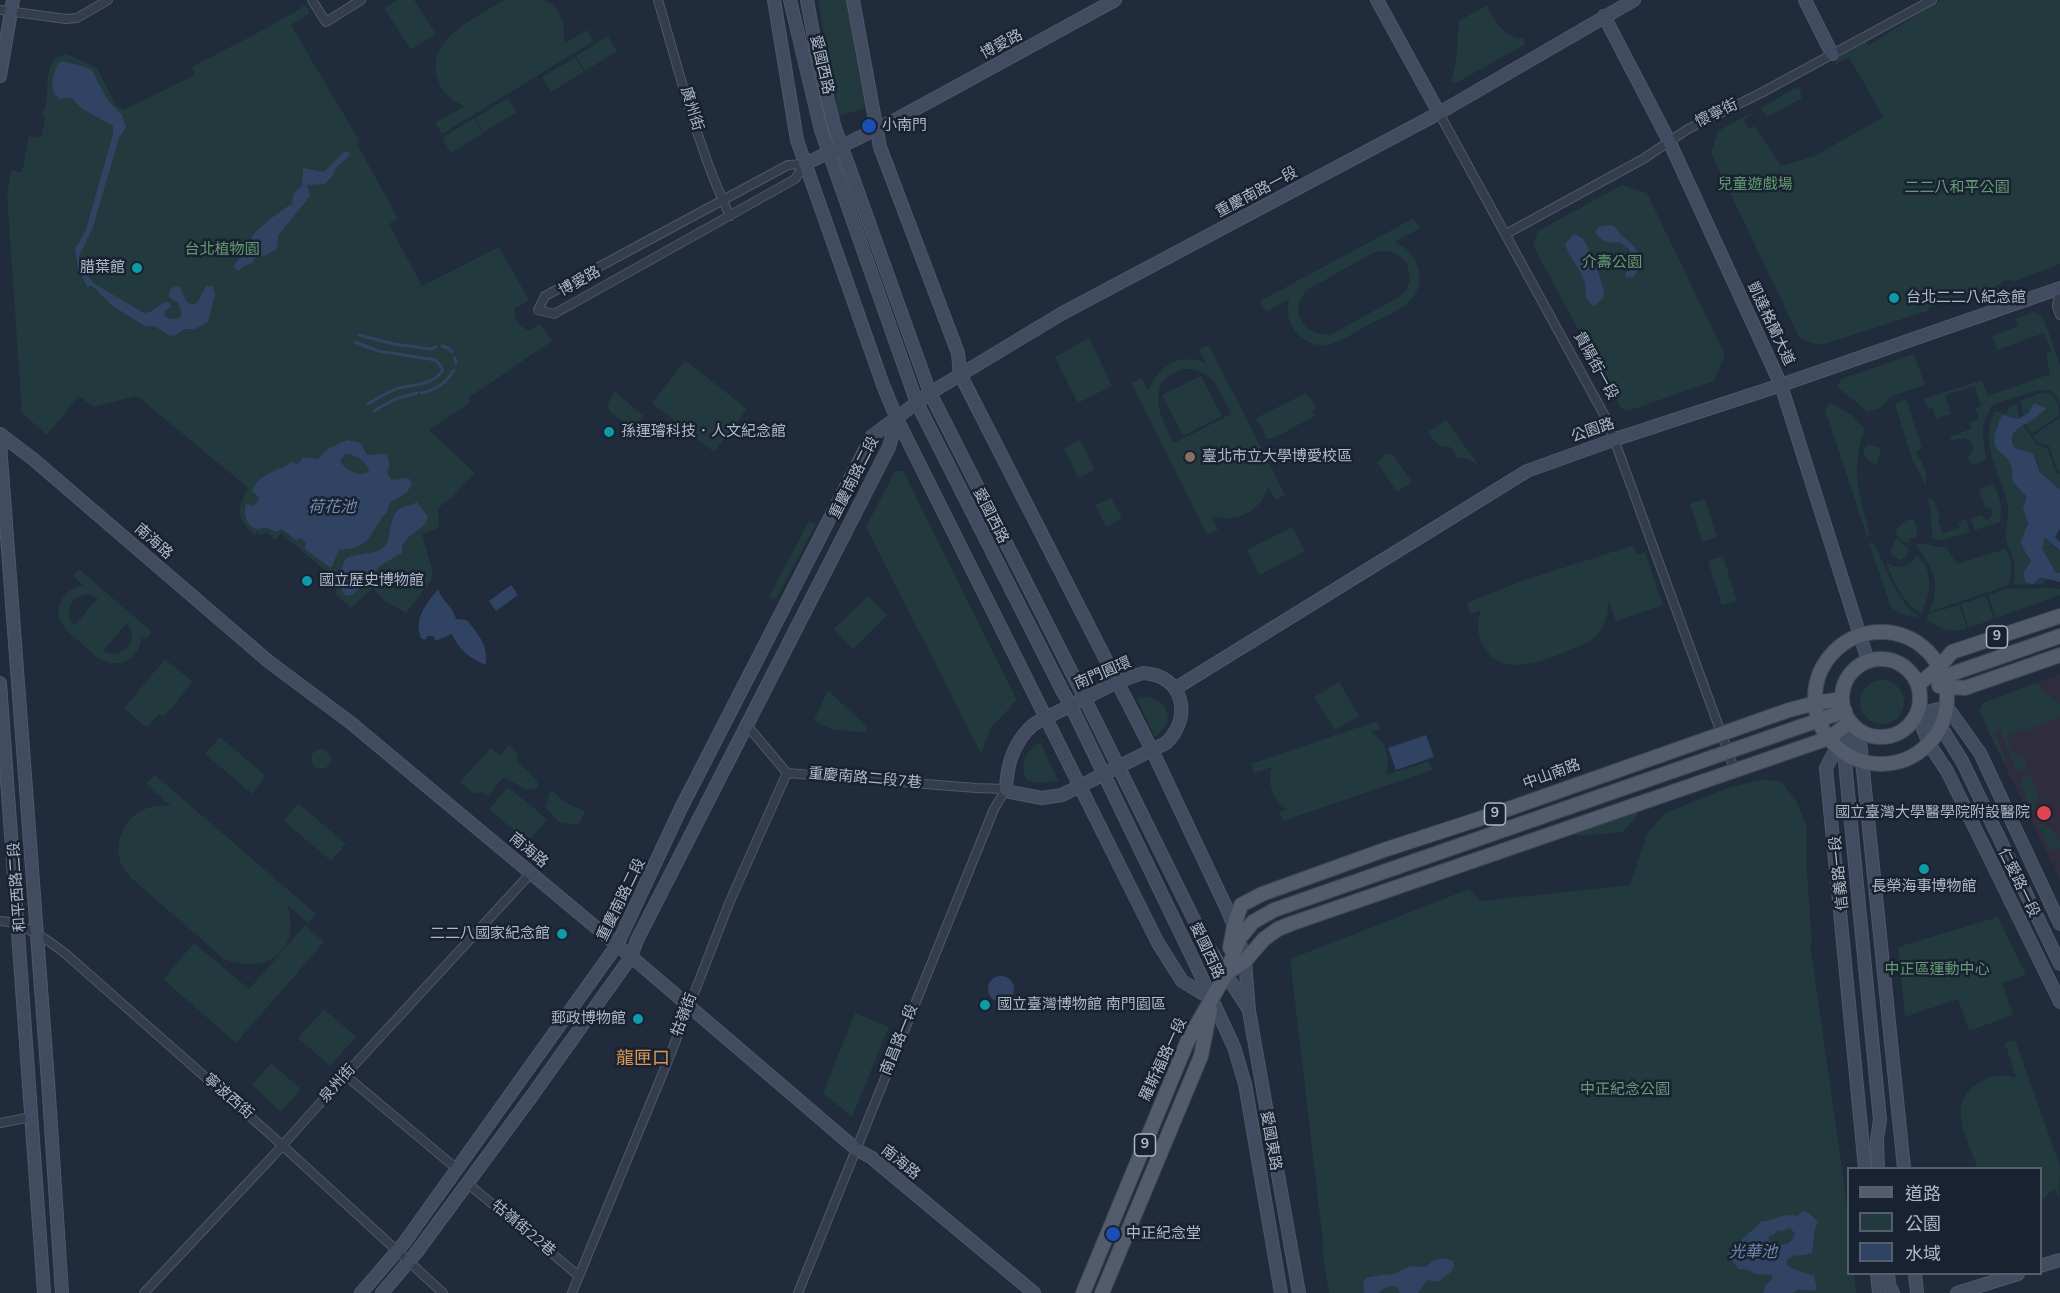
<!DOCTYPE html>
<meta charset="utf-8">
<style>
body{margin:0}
#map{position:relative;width:2060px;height:1293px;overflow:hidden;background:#202b3c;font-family:"Nunito Sans","Noto Sans TC",sans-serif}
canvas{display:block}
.legend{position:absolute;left:1847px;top:1167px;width:195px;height:108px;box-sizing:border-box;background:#192231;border:2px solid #555e6d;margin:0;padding:8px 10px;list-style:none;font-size:18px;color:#afb8c8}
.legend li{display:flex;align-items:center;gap:12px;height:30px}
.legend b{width:30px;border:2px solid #555e6d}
</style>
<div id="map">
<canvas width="2060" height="1293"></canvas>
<ul class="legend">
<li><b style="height:8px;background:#525c6d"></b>道路</li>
<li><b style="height:16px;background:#22393d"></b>公園</li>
<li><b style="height:16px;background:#314363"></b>水域</li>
</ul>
</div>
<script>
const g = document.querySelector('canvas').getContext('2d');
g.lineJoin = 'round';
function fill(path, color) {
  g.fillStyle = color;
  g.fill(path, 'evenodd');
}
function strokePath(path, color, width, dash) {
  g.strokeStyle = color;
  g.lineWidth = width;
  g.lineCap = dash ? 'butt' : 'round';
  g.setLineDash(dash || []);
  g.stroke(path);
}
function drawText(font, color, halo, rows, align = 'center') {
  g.font = font + ' "Nunito Sans","Noto Sans TC",sans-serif';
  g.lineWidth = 5;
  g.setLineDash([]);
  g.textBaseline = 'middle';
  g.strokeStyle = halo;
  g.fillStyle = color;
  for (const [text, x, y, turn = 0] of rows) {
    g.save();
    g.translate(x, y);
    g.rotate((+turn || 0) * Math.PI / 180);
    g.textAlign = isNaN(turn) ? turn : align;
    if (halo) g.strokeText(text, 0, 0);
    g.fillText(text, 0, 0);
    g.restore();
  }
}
fill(new Path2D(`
 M2060 674V881L1979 711 1983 703Z`), '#2f2c3d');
fill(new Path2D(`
 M397 0H414L436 34 411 50 384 8Z
 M504 0C516 0 531 0 543 0 561 4 566 29 564 44L587 30 594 41 442 134 435 123 464 106C452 101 442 93 438 80 424 38 476 18 504 0Z
 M818 0H846L865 108 839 116Z
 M1941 0H2060V264L2015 281C2003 278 2000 285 1993 289 1987 292 1980 294 1974 296L1969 294 1930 307 1928 311 1921 313 1821 345 1810 343 1799 337 1711 153 1718 131 1749 114 1751 115 1743 120 1749 129 1755 126 1781 166 1815 156 1883 117 1849 57 1836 64 1834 60 1864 40 1869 45Z
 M305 5 310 13 291 25 360 142 357 144 398 218 389 224 422 286 499 247 529 300 514 309C515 321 518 326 529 330L540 324 552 341 468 398 471 402 429 430 475 473 452 497 438 508 439 528 422 534 433 572 431 581 406 613 383 600 373 588 351 608 334 594 336 592 333 573H328L281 533 275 540 266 532 261 536 257 533 254 535C244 526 235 515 242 501 244 495 247 493 247 487L137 396 93 407 79 396 47 435 22 413 7 196 11 170 22 172 29 136 41 138 45 117 42 115C44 110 47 103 47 97 48 81 45 56 67 54L97 68 116 105 124 110 195 75 192 67C230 46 269 29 305 5Z
 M1487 5C1496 22 1503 37 1524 39V45L1454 84 1451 81 1456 62 1459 21Z
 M608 36 617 51 585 71 576 56Z
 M575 57 584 72 551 92 542 77Z
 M1799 86 1802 98 1768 117 1760 108Z
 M508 98 517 112 484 132 475 118Z
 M474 118 483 133 451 153 442 138Z
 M1622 185 1647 193 1725 355 1714 381 1628 411 1621 408 1533 246 1538 231Z
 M1414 218 1420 228 1395 242C1419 252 1429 283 1409 302 1398 312 1381 318 1368 325 1357 331 1344 340 1331 344 1315 350 1296 337 1290 322 1287 315 1288 307 1289 299L1266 312 1260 301ZM1388 251 1401 257 1407 264 1410 280 1405 291 1399 297 1332 334C1305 339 1287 310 1307 290L1375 252Z
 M2034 312 2043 317 2060 365V405C2058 399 2055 392 2048 390 2042 388 1998 402 1991 406 1990 413 1985 417 1984 424 1981 435 1985 448 1986 460L1971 465 1968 457 1973 449 1971 442 1965 438 1952 440 1949 437 1971 429 1969 423 1979 419 1975 408 1981 406 1975 386 1945 395 1951 414 1938 418 1937 421 1933 408 1928 409 1924 399 1982 380 1988 396 2050 374 2046 353 2051 351 2044 333 1997 350 1992 336 2018 326 2015 319Z
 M1089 338 1112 386 1078 403 1055 357Z
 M1209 345 1285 495 1276 500 1268 487C1260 512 1237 524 1211 516L1218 530 1207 535 1131 383 1142 378 1148 391C1159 366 1178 352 1206 363L1199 349ZM1185 369C1213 368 1221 393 1231 414L1174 443C1160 417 1142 380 1185 369Z
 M1914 354 1925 385 1892 396 1880 408 1868 412 1837 387 1841 379Z
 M685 360 747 409 714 452 652 403Z
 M1201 376 1222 416 1183 436 1162 395Z
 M614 391 644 416 636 425 630 427 611 413 607 406Z
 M2043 392C2056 394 2060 404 2059 416L2031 434 2026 423 2047 410 2030 409 2024 416 2020 401Z
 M1306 393 1317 408 1312 412 1315 416 1272 439H1267L1256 418Z
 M1906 398 1922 449 1916 451 1919 459H1921L1927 478 1926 479V485L1912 459 1895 405Z
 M1830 402 1851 415 1865 428C1850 468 1859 495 1870 535L1867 536 1825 410Z
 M2016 403 2020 418 2018 419 2010 416 1997 424 1995 436 2011 464 2012 480 2015 484 2026 496C2020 509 2029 513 2027 524 2026 532 2024 540 2023 548L2031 561 2023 573 2039 579H2046L2044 584 2015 585 2013 583C2018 557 2011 560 2006 538 2004 528 2010 516 2008 506 2001 472 1979 447 1994 412L1998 411 2002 414H2006L2009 407Z
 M2060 418V472L2057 470 2049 446 2037 442 2032 436Z
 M1446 420 1477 463 1476 464 1466 458H1455C1456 450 1450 444 1442 447L1435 442 1428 432Z
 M2023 425 2036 444 2048 449 2056 472 2060 474V491L2040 472 2038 462 2030 452 2015 448 2012 440V433Z
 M1080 439 1095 470 1078 478 1064 449Z
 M1868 445 1876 446 1881 449 1876 466 1864 456V448Z
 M1387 453 1388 455 1392 453 1412 482 1397 492 1377 462Z
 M895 471H903L1017 700 991 728 981 754 866 527Z
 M1988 485H1994C2000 496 2003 509 2000 522L1975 530 1971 518 1981 515 1985 519 1988 520 1993 514 1991 508 1985 507 1979 489Z
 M1928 496 1932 501H1934L1940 519 1938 520 1942 533 1960 528 1958 522 1966 519 1970 532 1939 541 1932 538 1931 512Z
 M1111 498 1122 518 1106 527 1095 505Z
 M1705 499 1717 537 1702 542 1690 504Z
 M1914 519 1917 529 1916 537 1909 539V543C1902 543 1897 537 1895 530L1907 520Z
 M809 521 816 524 776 599 769 597Z
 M1292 527 1305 551 1260 575 1247 550Z
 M2045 537H2048L2055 548 2060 551V573L2055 572C2047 560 2038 551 2045 537Z
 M1896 538 1909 549 1907 556 1901 560 1890 554Z
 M1873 542C1887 568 1896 602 1920 618L1900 614 1891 607 1869 543Z
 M1921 543 1938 547H1946L1957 564 2005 549C2014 562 2012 570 2009 585L1929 612C1942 583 1933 569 1916 545Z
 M1634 545 1637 555 1645 552 1663 605 1616 621 1608 599C1609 619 1604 632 1587 643 1558 654 1507 683 1485 649 1477 636 1476 624 1481 610L1470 614 1467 603 1522 581Z
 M1916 554C1935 571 1930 592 1922 613 1905 607 1894 581 1887 565V562L1892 566 1904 567 1914 560Z
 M1723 556 1737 601 1722 605 1708 561Z
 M79 569 152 632 146 639 141 635C142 643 139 650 133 656 126 663 116 665 107 662 98 660 91 652 84 646 78 640 69 634 64 627 50 609 64 589 83 585L73 576ZM87 594 98 598 74 626C64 612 70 597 87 594ZM127 623 132 634C131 650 118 658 103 651Z
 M2047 587 2060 589V595L1996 618 1988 595 2010 588 2037 589Z
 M868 596 887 615 853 649 834 629Z
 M1986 596 1994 619 1968 628 1961 604Z
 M1959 605 1967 628C1948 635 1943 628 1926 620L1928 614Z
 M165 659 193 682 164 717 159 714 147 728 124 708Z
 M1860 702a22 22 0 1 1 44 0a22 22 0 1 1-44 0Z
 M1339 682 1359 716 1335 730 1314 697Z
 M2036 683 2060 704V717L2023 732 2022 730 2007 736 2013 753 2015 752 2017 757 2023 755 2028 769 2022 772 2016 770 2000 730 1995 732 2006 760 2005 764 2010 774H2009L1979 711 1983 703Z
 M828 690 867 727 866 733 830 729 814 720Z
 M1147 696C1170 702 1176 723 1155 737L1137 699Z
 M1377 721 1380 729 1371 732C1387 743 1391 757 1386 775L1429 761 1432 770 1283 821 1279 812 1287 809C1272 799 1267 784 1272 767L1254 773 1251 764Z
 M220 737 266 776 252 794 205 754Z
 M1040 742 1059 781 1038 783 1027 780C1018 764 1026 751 1040 742Z
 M509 745 517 754V761L537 780 538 788 526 790 504 777 488 796 482 792 474 794 460 782 491 748 500 756Z
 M311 759a10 10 0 1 1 20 0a10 10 0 1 1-20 0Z
 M155 775 316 914 308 923 288 906C290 916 292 925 290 935 281 965 250 970 224 959L131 878C128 874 124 870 122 866 112 844 124 815 148 808 156 805 163 806 171 806L146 784Z
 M2031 775 2039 799 2034 803 2037 808 2031 811 2021 785 2023 778Z
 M1764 779 1781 782 1796 800 1806 825V858L1812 943 1810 944 1844 1183 1848 1222V1274H1854L1856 1293H1329L1322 1251H1324L1290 959 1469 889 1481 901 1630 885 1647 834 1665 813 1727 788Z
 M508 787 547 819 528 842 489 809Z
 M551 790 565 802 586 812 578 825 559 822 545 807Z
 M298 803 346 844 331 861 284 821Z
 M1636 811 1638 815 1623 832 1577 836 1575 834 1576 832Z
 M2043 823 2046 828 2051 826 2058 841 2060 840V849L2050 850 2038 825Z
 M1998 917 2026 975 2002 983 2013 1015 1969 1031 1958 999 1905 1017 1898 947Z
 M305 925 324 942 236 1043 163 979 194 943 249 989Z
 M324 1009 356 1037 330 1066 298 1038Z
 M855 1013 889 1027 852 1117 823 1093Z
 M2015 1040 2060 1166 2059 1198 2055 1188 2041 1201 2040 1168H1978C1968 1139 1944 1102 1980 1082 1991 1075 2004 1074 2016 1077L2005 1043Z
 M271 1063 301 1089 281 1112 252 1085Z`), '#22393d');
fill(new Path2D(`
 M63 61 91 69 107 99 122 115 126 127 119 138 93 227 79 256 83 268 93 283 144 313C156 312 160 301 169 302L171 307 165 311 164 316 170 319 179 318 182 312 178 303 169 297 170 289 176 286 180 287 186 301 193 305 197 303 206 286H213L215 294 208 322 195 329H184L175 335 170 336 154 326 146 327 110 304 97 290 90 285 88 288 78 269 75 249 86 230 113 134V126L81 108 71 97 61 99C48 92 52 76 58 64Z
 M345 151 350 153 349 156 335 169 333 175 325 184 307 185 310 196 278 236 277 249 264 256 255 258 252 263 246 265 238 271 233 267C241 256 248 245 254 234 257 229 285 207 292 204L293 194 302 186 303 168 324 172Z
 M1611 225 1616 228 1620 234 1633 245 1639 254 1642 265 1633 277 1626 278V273L1634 264 1629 249 1619 242C1607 244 1602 241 1595 233L1599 227Z
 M1574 234C1576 235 1580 237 1582 238 1588 244 1606 288 1604 296 1602 301 1598 303 1594 306 1581 298 1588 291 1584 280 1579 267 1569 257 1565 244Z
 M2034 403 2047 409C2042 412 2038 416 2034 419 2022 427 2005 431 2015 448L2033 453 2040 472 2060 490V529L2055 537 2060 542V551L2045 537 2042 548 2055 572 2060 573V582L2043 578 2039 579 2033 584 2026 582 2023 573 2031 561 2023 548 2021 541 2028 523 2023 509 2026 496C2022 491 2016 487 2013 482 2011 476 2013 469 2010 463 2008 457 2002 455 1998 450 1990 441 1997 424 2003 415L2018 419 2028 413Z
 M347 440 361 443 367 455 387 454 390 466 387 470C389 485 399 478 408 478L412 482C410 493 400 497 391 501L386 514 382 517 367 541 355 548 339 550 331 568 305 549 306 543 301 538 296 540 282 529 276 532C273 531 270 529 267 528 263 527 260 529 257 529 246 527 243 513 246 504L253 506 258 501 259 497 252 491C258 474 279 471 292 462L298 464 303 457 318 459 326 450ZM345 454C355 454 368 462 369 472 359 477 345 470 340 461Z
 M417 502 428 517C425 532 400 534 402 553L381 565 354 594 346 596C336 585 340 571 346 558 356 554 375 554 383 548 393 539 387 520 399 509 404 505 411 506 417 502Z
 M511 585 518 595 496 611 489 601Z
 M438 589C444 605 452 604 456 619L467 620C479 636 488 644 486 665 469 658 459 650 452 634L436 641 433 636H428L425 640 421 638C413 619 427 603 438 589Z
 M1426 735 1434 757 1396 770 1388 748Z
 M988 989a13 13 0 1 1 26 0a13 13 0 1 1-26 0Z
 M1802 1211 1809 1213 1818 1222 1815 1228 1812 1252C1803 1259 1792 1250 1786 1263L1789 1267 1814 1276 1817 1289 1814 1291 1798 1289 1793 1293H1763L1765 1286 1772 1279V1275L1756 1274 1745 1269H1739L1729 1258 1728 1252 1762 1221C1775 1222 1779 1212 1798 1216ZM1790 1228 1795 1233C1791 1248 1781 1245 1769 1244V1236L1773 1235 1778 1230 1783 1231Z
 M1445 1258 1453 1261 1454 1265 1452 1271 1438 1282 1427 1280 1418 1293H1400L1398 1288C1393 1285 1382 1287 1379 1293H1364L1363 1282 1366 1278 1385 1274 1391 1275 1411 1266 1425 1267 1433 1261Z`), '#314363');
strokePath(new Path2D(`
 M359 335 394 344 431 349 436 347
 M355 342 378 351 436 360 443 370C433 386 414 384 399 388 388 391 377 399 368 404
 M442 346 448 348 452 352
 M455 358 456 363
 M421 393C438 389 445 384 454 370
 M374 411 395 399 417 393`), '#314363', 3);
const street = new Path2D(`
 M312 0 326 22 361 0
 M658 0C679 70 698 150 730 216
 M0 10 66 19 77 18 108 0
 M1439 113 1607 420 1735 771
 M805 164 795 179 554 314 538 310 545 296 788 165Z
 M1506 234 1643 159 1688 129 1761 93 1932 0
 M2060 291 2057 306 2060 315
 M745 726 750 729 787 773 976 788 1006 789 994 809 798 1293
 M0 921C21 921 51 942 67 955L272 1136 443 1293
 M345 1075 457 1169
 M0 1123 31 1117
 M467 1183 579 1276
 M144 1293 273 1156 345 1075 531 873
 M572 1293 667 1063 730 901 787 773`);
const secondary = new Path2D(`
 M774 0 797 140 883 385 897 419 1158 943 1182 981 1212 999
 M790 0 821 130 917 403 1063 692 1070 704 1195 963 1234 1047 1245 1084 1281 1293
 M807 0 818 60 834 125 930 393 1078 685 1205 942 1249 1010
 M853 0 880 147 958 353 960 374 1152 750 1227 909 1239 939 1245 961 1249 1011 1299 1293
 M1377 0 1439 113
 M1805 0 1832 54
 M1604 16 1669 141 1781 385 1868 661
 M0 76 13 0
 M805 164 899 118 1115 0
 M0 434 33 459 268 661 351 723 641 965 856 1149 872 1158 1034 1293
 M0 444 48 1081 62 1293
 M1143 673C1184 675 1193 718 1166 743L1062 795 1042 798 1010 792 1006 789C1007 763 1014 741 1034 724L1117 682Z
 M0 683 44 1293
 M1176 688 1527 471 1616 439 1781 385 2060 288
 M1917 714 1929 744 1947 771 2060 1002
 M1917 714 1941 727 1962 761 2060 964
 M1917 714 1947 707 1980 753 2060 924
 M1850 723 1826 768 1865 1168
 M1859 731 1844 752 1880 1120 1877 1139 1878 1168
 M1859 731 1904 1168
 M2040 1266 2060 1260
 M1877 1274 1879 1293
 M1888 1274 1889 1285 1893 1293
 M1915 1274 1917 1293
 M361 1293 404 1243 617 945 681 808 872 436 930 393 1061 314 1439 113 1634 0
 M382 1293 416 1253 531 1097 631 957 637 940 889 447 897 419
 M1957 1293 2018 1274`);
const primary = new Path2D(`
 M1815 698a66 66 0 1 1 132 0a66 66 0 1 1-132 0Z
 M1842 698a39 39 0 1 1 78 0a39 39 0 1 1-78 0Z
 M1937 679 2060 636
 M1918 685 1939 667 1952 652 2060 616
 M1939 686 1965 688 2060 655
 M1230 948 1234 926 1241 905 1262 894 1384 850 1491 815 1789 710 1816 703 1842 699
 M1226 974 1245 961 1264 939 1278 929 1293 923 1829 738 1850 722
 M1083 1293 1188 1040 1226 974 1239 939 1253 922 1274 910 1845 711
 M1102 1293 1201 1056 1210 1010`);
strokePath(street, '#4f5867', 10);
strokePath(secondary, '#4f5867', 14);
strokePath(primary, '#3d4655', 16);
strokePath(street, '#343d4c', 8);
strokePath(secondary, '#424c60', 12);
strokePath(primary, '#525c6d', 14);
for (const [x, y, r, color] of [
 [869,126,8,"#1a4fb4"],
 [137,268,6,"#0f9aa8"],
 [1894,298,6,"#0f9aa8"],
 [609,432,6,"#0f9aa8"],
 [1190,457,6,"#8d6e63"],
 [307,581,6,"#0f9aa8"],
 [2044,813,8,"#e0444e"],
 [1924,869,6,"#0f9aa8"],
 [562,934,6,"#0f9aa8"],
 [985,1005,6,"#0f9aa8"],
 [638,1019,6,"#0f9aa8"],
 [1113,1234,8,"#1a4fb4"]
]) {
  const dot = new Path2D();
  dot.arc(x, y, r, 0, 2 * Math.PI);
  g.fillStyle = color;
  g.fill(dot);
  strokePath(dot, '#192231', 2);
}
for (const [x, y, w] of [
 [1997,637,21],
 [1495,814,21],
 [1145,1145,21]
]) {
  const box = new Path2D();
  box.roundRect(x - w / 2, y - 11, w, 22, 4.5);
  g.fillStyle = '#192231';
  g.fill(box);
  strokePath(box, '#afb8c8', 1.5);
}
drawText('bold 14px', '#afb8c8', null, [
 ["9",1997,637],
 ["9",1495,814],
 ["9",1145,1145]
]);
drawText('15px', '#afb8c8', '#192231', [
 ["博愛路",1002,45,-28],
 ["愛國西路",821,65,77],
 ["廣州街",691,109,73],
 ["懷寧街",1717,114,-26],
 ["重慶南路一段",1257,193,-28],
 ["博愛路",580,282,-29],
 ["凱達格蘭大道",1770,324,65],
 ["貴陽街一段",1595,366,61],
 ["公園路",1593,431,-19],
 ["重慶南路二段",855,478,-63],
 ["愛國西路",990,516,63],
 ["南海路",153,542,41],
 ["南門圓環",1103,674,-23],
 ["中山南路",1552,775,-20],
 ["重慶南路二段7巷",865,779,5],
 ["南海路",528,851,40],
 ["信義路一段",1840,873,-96],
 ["仁愛路一段",2018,883,64],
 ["和平西路二段",18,887,-94],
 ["重慶南路二段",622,900,-64],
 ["愛國西路",1206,951,65],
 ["牯嶺街",685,1015,-69],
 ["南昌路一段",900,1040,-68],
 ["羅斯福路一段",1164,1060,-65],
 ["泉州街",338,1084,-48],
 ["寧波西街",228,1097,41],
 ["愛國東路",1270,1141,80],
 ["南海路",900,1163,39],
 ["牯嶺街22巷",523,1229,40]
]);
drawText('15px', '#afb8c8', '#192231', [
 ["小南門",882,126],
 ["腊葉館",125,268,"right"],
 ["台北二二八紀念館",1906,298],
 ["孫運璿科技．人文紀念館",621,432],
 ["臺北市立大學博愛校區",1202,457],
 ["國立歷史博物館",319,581],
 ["國立臺灣大學醫學院附設醫院",2030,813,"right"],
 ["長榮海事博物館",1924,887,"center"],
 ["二二八國家紀念館",550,934,"right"],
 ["國立臺灣博物館 南門園區",997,1005],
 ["郵政博物館",626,1019,"right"],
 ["中正紀念堂",1126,1234]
], 'left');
drawText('15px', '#649b73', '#192231', [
 ["兒童遊戲場",1755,185],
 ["二二八和平公園",1957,188],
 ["台北植物園",222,250],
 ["介壽公園",1612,263],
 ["中正區運動中心",1937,970],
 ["中正紀念公園",1625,1090]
]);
drawText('italic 16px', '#748db3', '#192231', [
 ["荷花池",332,508],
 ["光華池",1753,1253]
]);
drawText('18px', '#dd9655', '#192231', [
 ["龍匣口",643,1060]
]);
</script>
